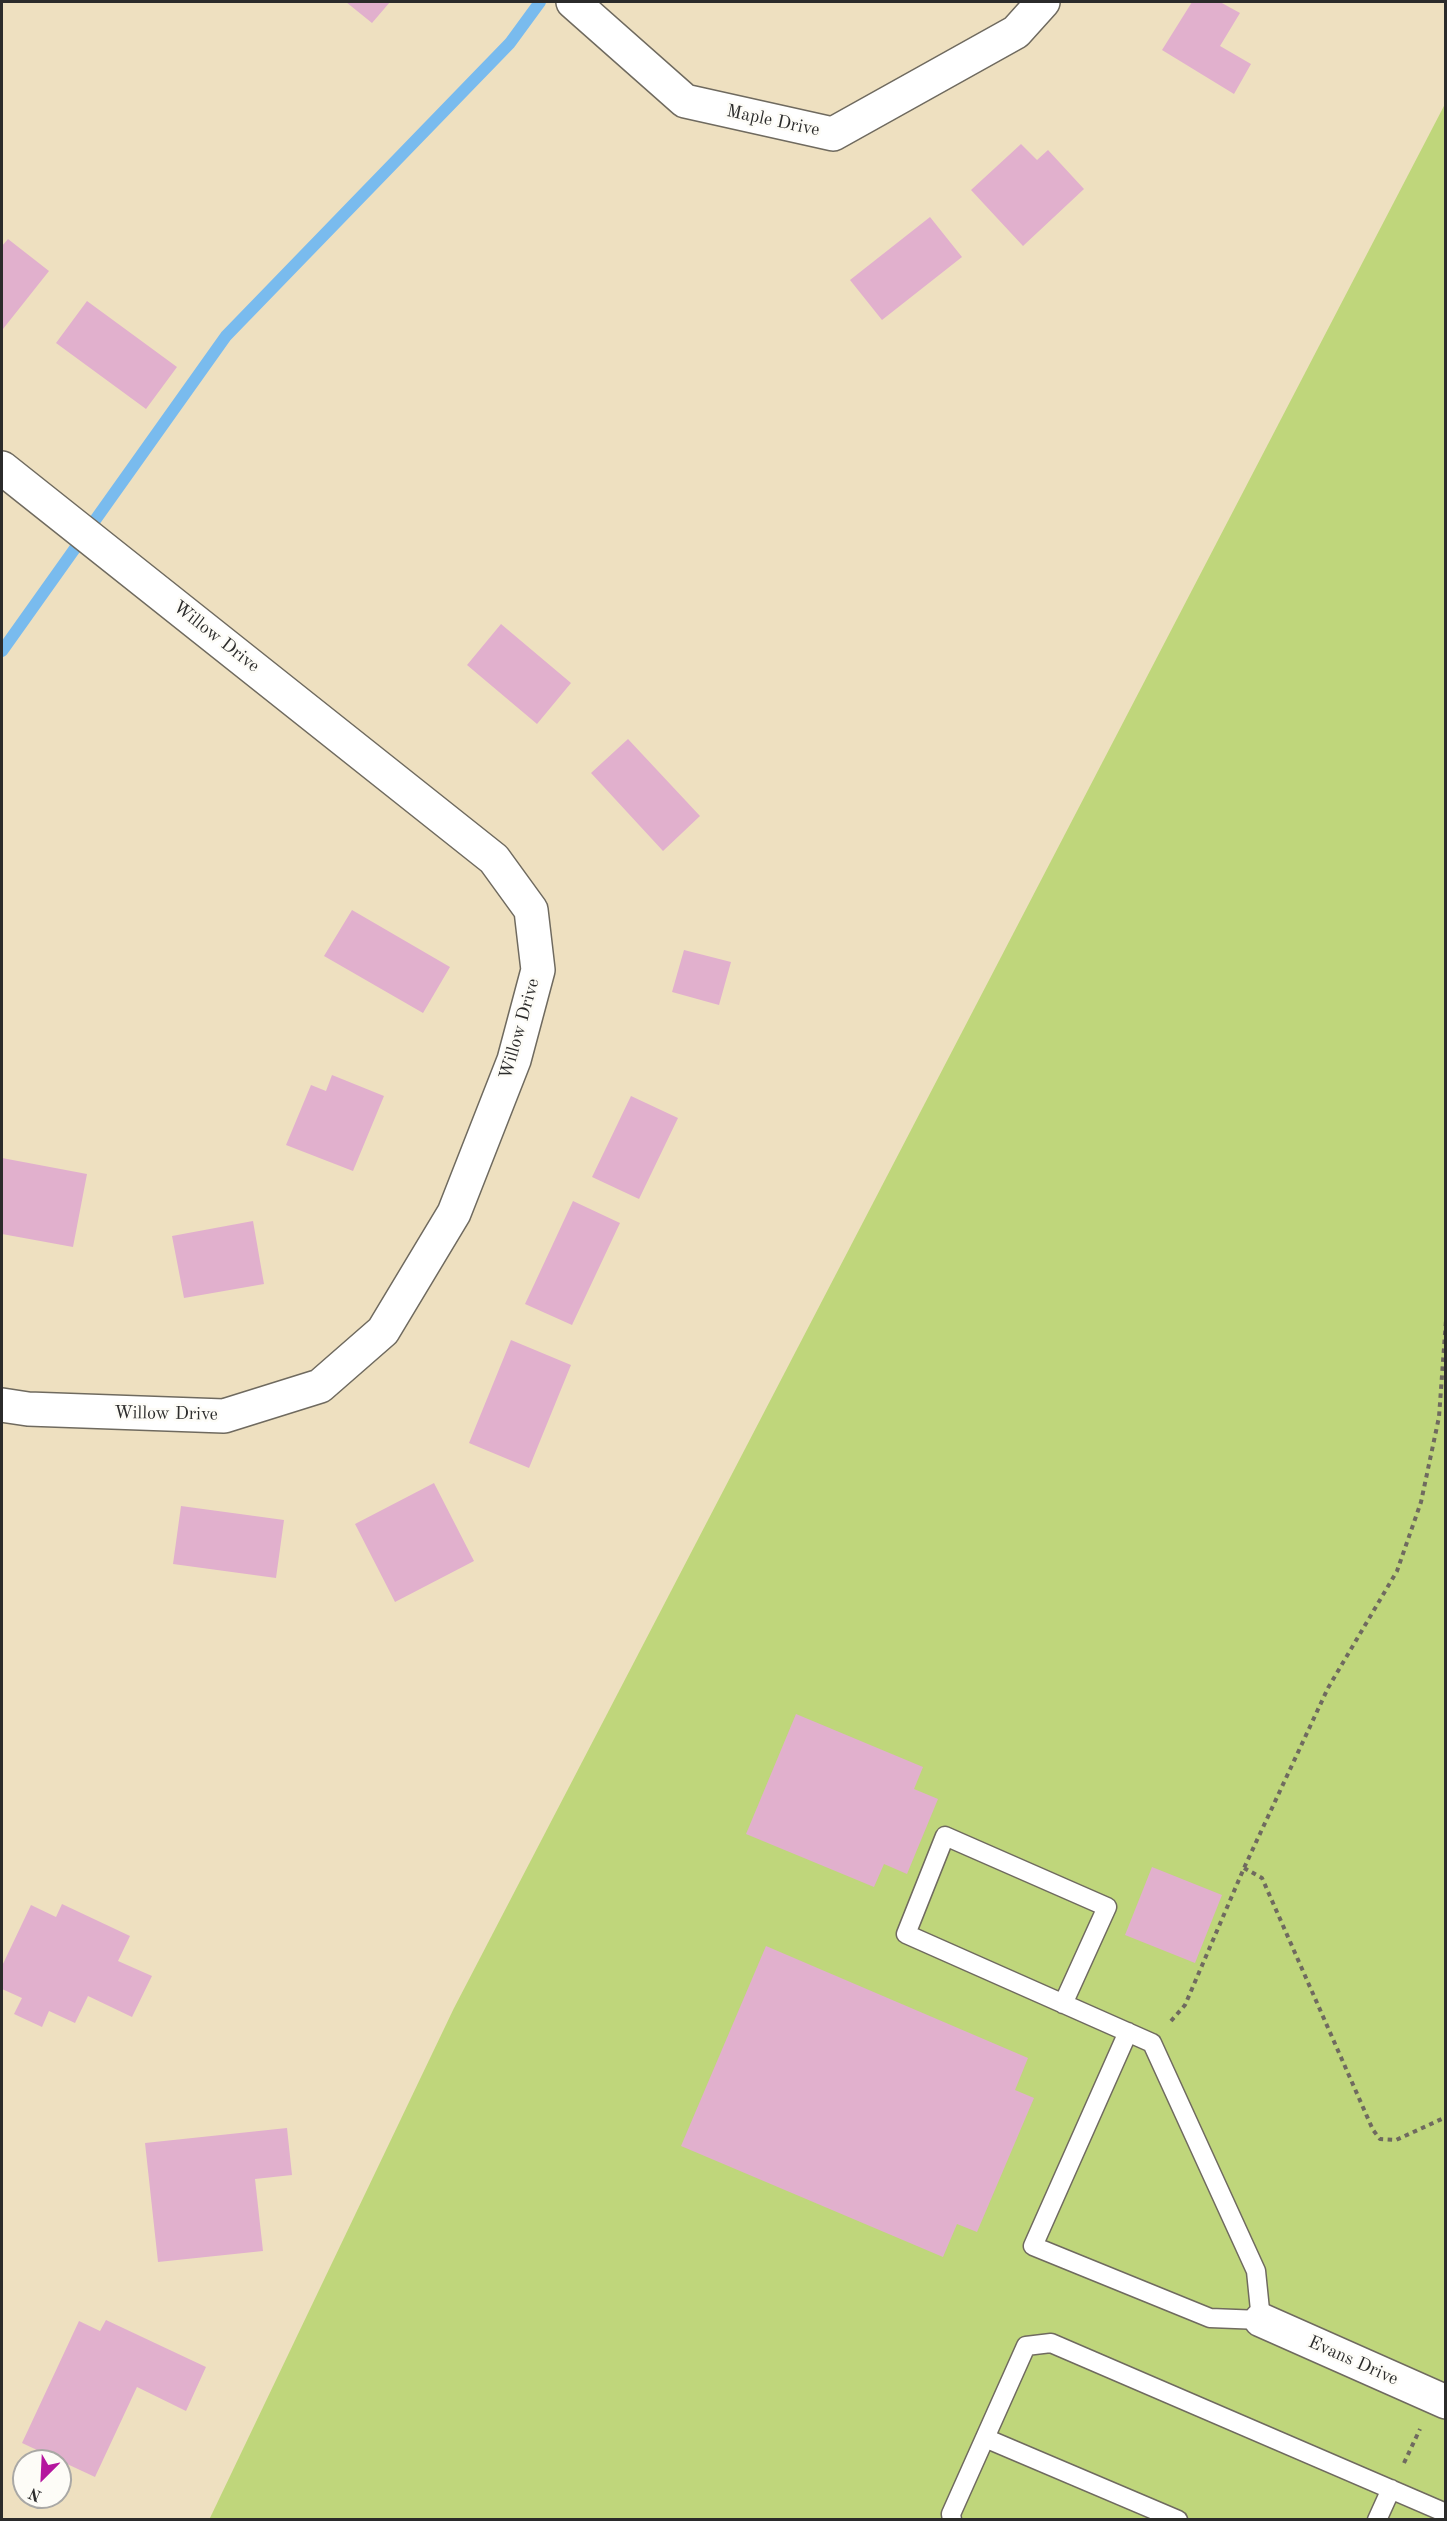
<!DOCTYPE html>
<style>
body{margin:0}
#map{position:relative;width:1447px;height:2521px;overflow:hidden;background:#eee0c0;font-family:"Old Standard TT",serif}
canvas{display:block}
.frame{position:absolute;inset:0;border:3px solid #2b2b2b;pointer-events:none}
.north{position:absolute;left:12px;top:2449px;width:60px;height:60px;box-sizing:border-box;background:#fdfcf7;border:2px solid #a9a8a5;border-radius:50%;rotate:204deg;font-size:16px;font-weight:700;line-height:24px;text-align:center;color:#2b2b2b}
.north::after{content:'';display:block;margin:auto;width:21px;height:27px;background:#b5179e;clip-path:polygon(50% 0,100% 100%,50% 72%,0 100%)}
</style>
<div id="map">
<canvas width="1447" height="2521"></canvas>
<div class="frame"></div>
<div class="north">N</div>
</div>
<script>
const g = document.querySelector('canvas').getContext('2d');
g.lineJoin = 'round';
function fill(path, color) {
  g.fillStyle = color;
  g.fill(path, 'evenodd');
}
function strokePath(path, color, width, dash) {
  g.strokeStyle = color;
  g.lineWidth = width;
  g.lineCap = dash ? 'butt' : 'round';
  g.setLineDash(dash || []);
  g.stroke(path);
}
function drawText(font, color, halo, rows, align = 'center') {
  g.font = font + ' "Old Standard TT",serif';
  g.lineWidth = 5;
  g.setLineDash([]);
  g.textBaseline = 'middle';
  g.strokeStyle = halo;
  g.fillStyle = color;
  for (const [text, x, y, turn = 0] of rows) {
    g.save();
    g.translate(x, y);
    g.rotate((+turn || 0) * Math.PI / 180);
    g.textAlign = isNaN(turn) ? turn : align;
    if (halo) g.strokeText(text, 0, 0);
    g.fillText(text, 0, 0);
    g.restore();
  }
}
fill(new Path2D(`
 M1445 104V2519L209 2520 454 2008Z`), '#bfd67b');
strokePath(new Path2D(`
 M2 651 226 336 510 43 540 2`), '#79bbee', 12);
fill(new Path2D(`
 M346 2H390L372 23Z
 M1192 2H1220L1240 13 1220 46 1251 64 1234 94 1162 50Z
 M1021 144 1037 160 1048 150 1084 189 1023 246 971 190Z
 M930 217 962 257 882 320 850 280Z
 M8 239 49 271 3 329 2 246Z
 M87 301 177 367 146 409 56 343Z
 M501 624 571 683 537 724 467 665Z
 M628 739 700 816 663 851 591 773Z
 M352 910 450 967 423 1013 324 956Z
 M684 950 731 962 719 1005 672 992Z
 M332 1075 384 1096 353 1171 286 1145 311 1085 326 1091Z
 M631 1096 678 1118 639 1199 592 1177Z
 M2 1158 87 1174 73 1247 2 1234Z
 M573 1201 620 1223 572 1325 525 1304Z
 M253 1221 264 1284 184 1298 172 1236Z
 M511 1340 571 1365 529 1468 469 1443Z
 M434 1483 474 1561 395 1602 355 1524Z
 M181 1506 284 1520 276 1578 173 1564Z
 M796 1714 923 1767 914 1789 938 1799 907 1874 884 1864 874 1887 746 1834Z
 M1152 1867 1222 1895 1195 1963 1125 1935Z
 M62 1904 130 1936 118 1961 152 1976 132 2017 88 1996 75 2023 49 2011 42 2027 14 2014 22 1998 2 1989V1966L31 1905 56 1917Z
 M766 1946 1028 2058 1015 2090 1034 2098 977 2232 957 2224 943 2257 681 2146Z
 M287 2128 292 2175 255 2179 263 2251 158 2262 145 2143Z
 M106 2320 206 2367 186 2411 137 2387 95 2477 22 2443 79 2321 100 2331Z`), '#e1b0cd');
const lane = new Path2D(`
 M1063 2004 1107 1907 945 1836 906 1934C988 1971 1070 2007 1152 2043L1256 2271 1261 2320 1210 2318 1033 2246 1128 2032
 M985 2438 1178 2520
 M952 2520 951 2514 1026 2346 1051 2343 1446 2513
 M1377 2520 1391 2489`);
const street = new Path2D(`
 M573 2 685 101 833 134 1016 32 1043 2
 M2 468 494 859 531 910 538 970 514 1060 454 1213 383 1331 320 1386 224 1416 28 1409 2 1405
 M1261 2320 1446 2402`);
strokePath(lane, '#6f6a5f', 21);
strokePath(street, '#6f6a5f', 36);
strokePath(new Path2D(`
 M1244 1868 1262 1878 1373 2130 1380 2139 1396 2140 1446 2117
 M1171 2021 1185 2005 1244 1868 1328 1688 1397 1571 1421 1502 1439 1417 1446 1320
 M1404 2463 1420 2429`), '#6f6a5f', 4, [4.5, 4.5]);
strokePath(lane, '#fff', 18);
strokePath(street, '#fff', 33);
drawText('18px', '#2b2b2b', '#fdfcf7', [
 ["Maple Drive",773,121,12],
 ["Willow Drive",216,637,38],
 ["Willow Drive",520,1029,-74],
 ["Willow Drive",166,1414,1],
 ["Evans Drive",1353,2361,24]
]);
</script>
